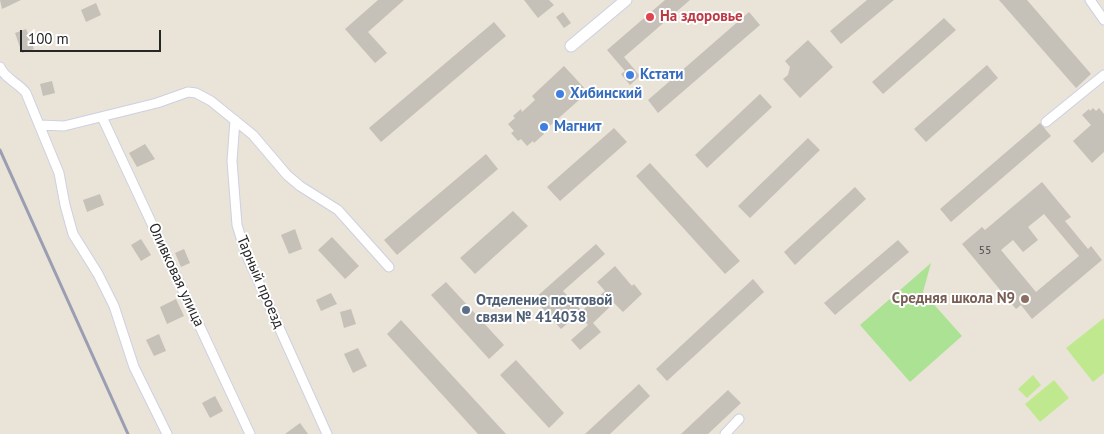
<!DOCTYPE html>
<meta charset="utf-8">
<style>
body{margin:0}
#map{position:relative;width:1104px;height:434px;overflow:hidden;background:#eae3d8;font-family:"PT Sans",sans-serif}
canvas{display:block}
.scale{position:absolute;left:20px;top:30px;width:141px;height:22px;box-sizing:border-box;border:2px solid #272727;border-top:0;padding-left:6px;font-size:15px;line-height:18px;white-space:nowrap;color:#272727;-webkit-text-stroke:4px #fff;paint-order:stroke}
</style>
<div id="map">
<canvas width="1104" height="434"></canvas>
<div class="scale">100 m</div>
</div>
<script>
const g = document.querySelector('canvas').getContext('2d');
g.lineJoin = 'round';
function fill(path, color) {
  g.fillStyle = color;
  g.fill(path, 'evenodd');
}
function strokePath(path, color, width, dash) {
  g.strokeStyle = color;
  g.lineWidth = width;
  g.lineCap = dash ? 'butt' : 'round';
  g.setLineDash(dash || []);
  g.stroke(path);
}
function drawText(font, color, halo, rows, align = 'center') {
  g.font = font + ' "PT Sans",sans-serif';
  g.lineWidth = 4;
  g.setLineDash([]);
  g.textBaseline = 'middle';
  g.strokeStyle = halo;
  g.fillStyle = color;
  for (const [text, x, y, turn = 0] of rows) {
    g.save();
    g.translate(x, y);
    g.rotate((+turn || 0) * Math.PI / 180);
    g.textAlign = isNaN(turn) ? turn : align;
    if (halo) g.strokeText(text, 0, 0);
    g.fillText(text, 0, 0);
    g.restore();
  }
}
fill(new Path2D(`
 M931 263 923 292 962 336 910 382 860 325Z`), '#ace293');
fill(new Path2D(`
 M1104 318V373L1093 382 1066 348Z
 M1033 375 1041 385 1027 398 1018 389Z
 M1054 380 1069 398 1040 422 1025 404Z`), '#c0e98f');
fill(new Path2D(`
 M0 0H21L2 9Z
 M378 0H404L368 32 387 53 375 63 345 29Z
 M524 0H549L554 5 538 18Z
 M665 0H690L624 57 640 76 630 85 621 74 625 71 607 50Z
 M867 0H894L841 44 830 31Z
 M999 0H1027L1091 74 1076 88Z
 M96 3 101 15 86 22 81 10Z
 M563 12 571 23 564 28 556 17Z
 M749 12 760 25 658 113 648 100Z
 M944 18 956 30 883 94 872 82Z
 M494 22 506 36 381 142 369 128Z
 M26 29 34 49 22 53 15 33Z
 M808 40 833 67 800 98 783 79 788 75 790 67 785 61Z
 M987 65 998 78 926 142 914 129Z
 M564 66 588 92 543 132 544 134 534 143 533 141 527 146 521 139 518 141 511 133 514 131 508 124 515 118 513 116 521 109 522 112 535 100 532 96Z
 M52 81 55 93 43 96 40 84Z
 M760 94 772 107 707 168 695 155Z
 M1093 108 1096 111 1099 108 1104 114V152L1092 163 1073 141 1091 125 1082 115 1089 109 1090 111Z
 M1040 123 1051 136 951 222 940 209Z
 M614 128 627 142 560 201 547 187Z
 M808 138 820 150 750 218 738 206Z
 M145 144 155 159 137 167 129 153Z
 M486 154 498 169 397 255 384 240Z
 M650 163 740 261 725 274 636 176Z
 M1042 182 1071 217 1065 221 1088 249 1091 246 1102 260 1032 319 1021 305 1016 309 962 244 982 227 985 230ZM1044 214 1079 256 1036 292 1001 250 1013 240 1023 252 1038 240 1028 227Z
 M855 187 866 199 795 265 784 252Z
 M100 194 104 205 87 212 83 200Z
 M513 211 528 226 475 274 460 258Z
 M295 229 302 249 289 254 281 235Z
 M332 237 359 266 345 279 318 250Z
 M141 239 151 255 141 261 131 245Z
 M898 240 909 252 835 315 824 303Z
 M596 244 605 254 563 291 582 311 561 329 534 299Z
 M184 249 190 263 181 267 175 253Z
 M615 266 632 286 634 284 642 294 623 312 614 303 593 323 601 332 580 350 571 340 588 325 578 314 605 291 597 282Z
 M753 279 764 292 667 381 656 369Z
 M446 282 504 345 489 359 431 295Z
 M331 293 337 304 321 311 316 300Z
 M176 299 184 316 167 324 160 307Z
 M351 309 356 324 344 328 340 312Z
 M401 320 506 434H478L387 334Z
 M159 334 166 351 154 356 146 340Z
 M358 348 367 366 353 373 344 354Z
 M516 360 564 413 549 428 500 375Z
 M639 384 650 396 610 434H585Z
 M728 390 741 403 708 434H681Z
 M215 396 223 411 210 418 202 403Z
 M300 423 308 434H285Z`), '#c5c0b8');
const minor = new Path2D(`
 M1090 0 1104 20
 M0 67C5 79 19 83 26 93L59 173 65 205 73 234 98 274 114 306 134 367 167 434
 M102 117 250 434
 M235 120 232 161 237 225 246 254 327 434
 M1046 122 1104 75
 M40 125 64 126 157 103 188 92 196 93 211 101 253 135 287 175 300 186 338 210 389 267
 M725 434 739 419`);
const tertiary = new Path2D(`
 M571 46 626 0`);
strokePath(minor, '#cdd0e1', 11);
strokePath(tertiary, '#cdd0e1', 13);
strokePath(minor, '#fff', 9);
strokePath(tertiary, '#fff', 11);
strokePath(new Path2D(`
 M0 150 128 434`), '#9b9eb2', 3);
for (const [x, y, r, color] of [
 [650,17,5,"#e0444e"],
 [630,75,5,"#3f7fe0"],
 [560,94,5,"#3f7fe0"],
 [544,127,5,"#3f7fe0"],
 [1025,299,5,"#8d6e63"],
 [466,310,5,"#5c6f8a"]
]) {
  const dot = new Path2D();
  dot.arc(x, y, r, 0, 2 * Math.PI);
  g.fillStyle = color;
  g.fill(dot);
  strokePath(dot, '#fff', 2);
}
drawText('12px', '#4e4d4b', null, [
 ["55",985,251]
]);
drawText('bold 15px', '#be3a42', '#fff', [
 ["На здоровье",660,17]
], 'left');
drawText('bold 15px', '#366cbe', '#fff', [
 ["Кстати",640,75],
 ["Хибинский",570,94],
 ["Магнит",554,127]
], 'left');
drawText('15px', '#272727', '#fff', [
 ["Оливковая улица",176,275,65],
 ["Тарный проезд",260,282,67]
]);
drawText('bold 15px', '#785e54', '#fff', [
 ["Средняя школа N9",1015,299]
], 'right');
drawText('bold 15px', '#4e5e75', '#fff', [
 ["Отделение почтовой",476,301],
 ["связи № 414038",476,318]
], 'left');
</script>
